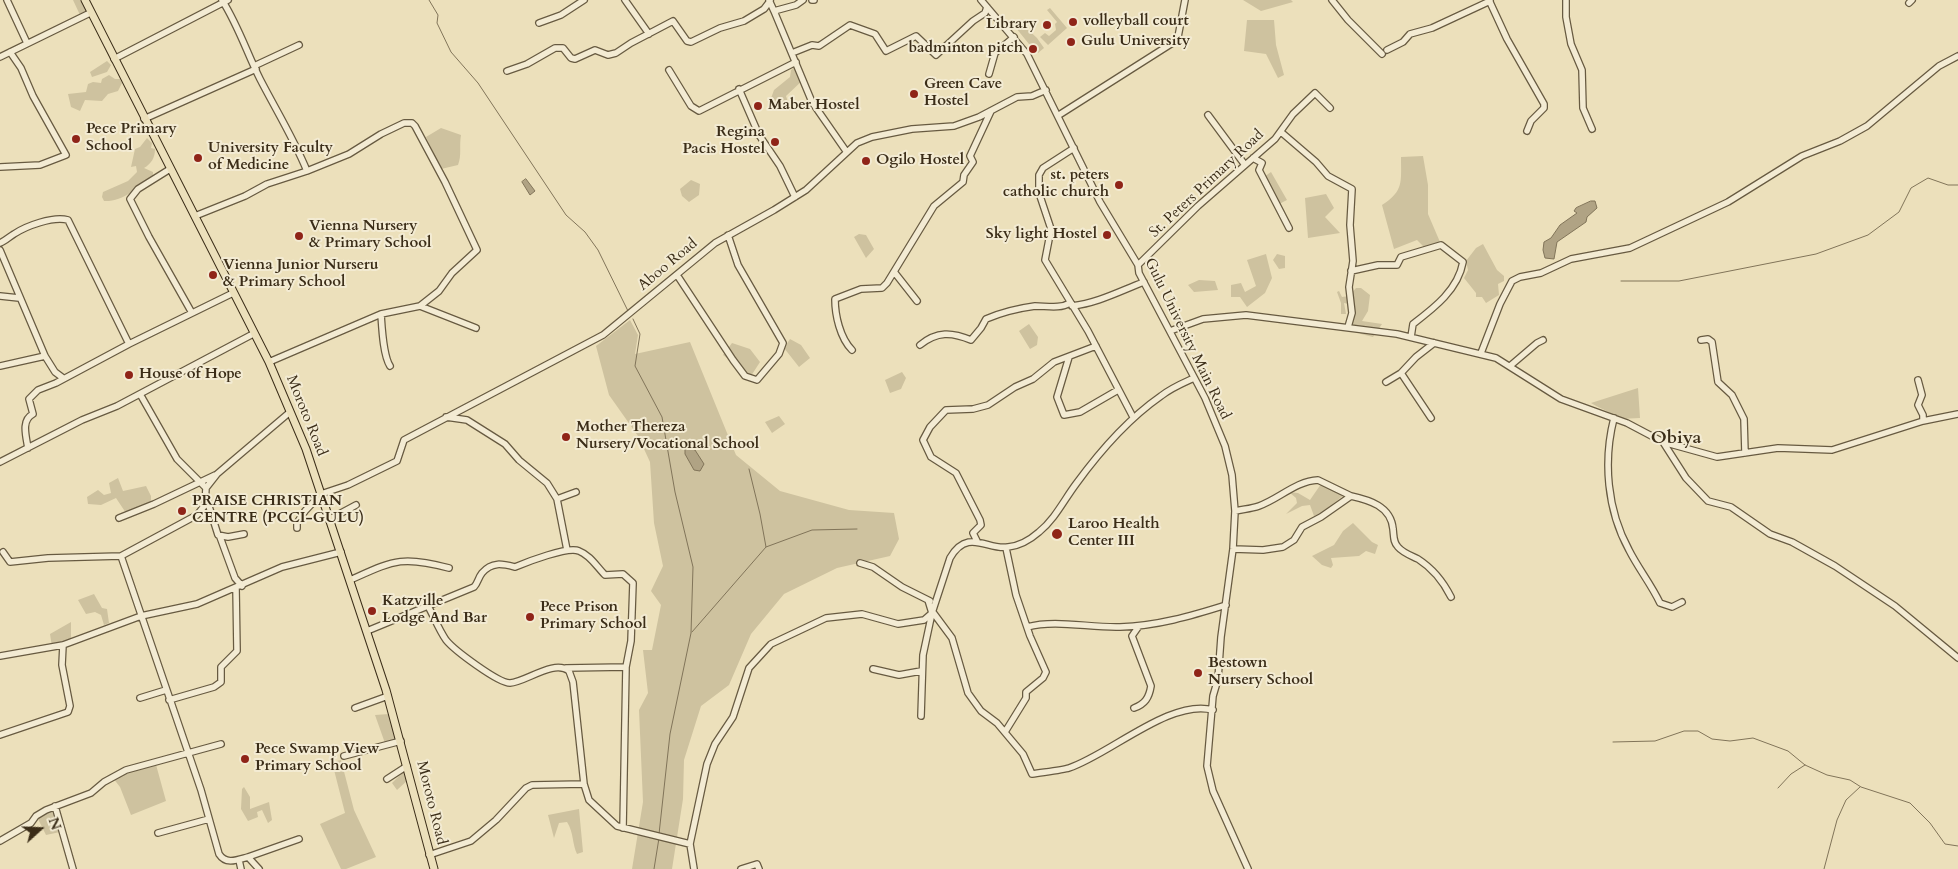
<!DOCTYPE html>
<style>
body{margin:0}
#map{position:relative;width:1958px;height:869px;overflow:hidden;background:#ece0bb;font-family:Cardo,serif}
canvas{display:block}
.north{position:absolute;left:15px;top:804px;width:50px;height:50px;-webkit-text-stroke:4px #f3ebd3;paint-order:stroke;rotate:70deg;font-size:14px;font-weight:700;line-height:20px;text-align:center;color:#3b2d18}
.north::after{content:'';display:block;margin:auto;width:18px;height:22px;background:#3b2d18;clip-path:polygon(50% 0,100% 100%,50% 72%,0 100%)}
</style>
<div id="map">
<canvas width="1958" height="869"></canvas>
<div class="north">N</div>
</div>
<script>
const g = document.querySelector('canvas').getContext('2d');
g.lineJoin = 'round';
function fill(path, color) {
  g.fillStyle = color;
  g.fill(path, 'evenodd');
}
function strokePath(path, color, width, dash) {
  g.strokeStyle = color;
  g.lineWidth = width;
  g.lineCap = dash ? 'butt' : 'round';
  g.setLineDash(dash || []);
  g.stroke(path);
}
function drawText(font, color, halo, rows, align = 'center') {
  g.font = font + ' Cardo,serif';
  g.lineWidth = 4;
  g.setLineDash([]);
  g.textBaseline = 'middle';
  g.strokeStyle = halo;
  g.fillStyle = color;
  for (const [text, x, y, turn = 0] of rows) {
    g.save();
    g.translate(x, y);
    g.rotate((+turn || 0) * Math.PI / 180);
    g.textAlign = isNaN(turn) ? turn : align;
    if (halo) g.strokeText(text, 0, 0);
    g.fillText(text, 0, 0);
    g.restore();
  }
}
fill(new Path2D(`
 M73 0H83L89 12 80 15Z
 M1243 0H1291L1293 2 1261 11Z
 M1050 8 1067 28 1048 45 1040 37 1045 33 1049 36 1056 30 1055 24 1057 22 1047 10Z
 M1247 20H1274L1276 45 1284 75 1278 78 1266 54 1244 51Z
 M1021 23 1037 38 1044 48 1038 53 1033 49 1016 28Z
 M107 61 111 65 107 72 92 77 90 72Z
 M798 65 803 70 804 79 786 96 788 102 773 108 770 101 774 90 790 77 791 70Z
 M109 75 115 79H120L122 83 118 91 108 94 102 101 85 100 80 111 71 107 68 94 86 92 88 84 93 82 101 83 102 79Z
 M441 128 461 135C459 146 462 155 458 165L441 169 426 137Z
 M147 138 152 143 151 148 155 149C155 158 151 164 144 168L153 172V176C140 187 122 202 104 201L102 197 103 192 128 181 137 172 136 166 131 167 135 149 140 147Z
 M1423 156 1428 185V214L1440 242 1425 248 1417 240 1394 249 1382 205C1404 191 1401 182 1401 157Z
 M1271 172 1287 200 1275 206 1261 179Z
 M691 180 700 184 699 195 689 202 682 196 680 189Z
 M1326 194 1334 208 1325 217 1340 233 1308 238 1305 198Z
 M859 234 866 235 874 249 866 258 854 237Z
 M1483 244 1497 270 1504 276V281L1498 284 1499 295 1486 303 1482 297H1476V293L1464 278 1468 270 1466 261 1476 248Z
 M1266 254 1272 278 1265 293 1247 307 1240 297H1231V285L1241 283 1245 292 1256 286 1247 260Z
 M1277 254 1285 256V268L1279 269 1273 260Z
 M1199 280 1215 281 1218 290 1194 292 1188 285Z
 M1356 288H1361L1370 295 1368 311 1362 321 1382 324 1373 337 1361 334 1346 320 1354 317V305L1344 303 1346 314H1341V303L1337 292 1339 291 1342 297 1349 296Z
 M630 320 638 335 635 354 690 342 736 455 780 491 849 510 894 513 899 539 890 556 837 568 784 594 751 634 729 685 701 706 684 760 683 799 672 869H632L643 802 639 710 648 693 643 650H652L661 605 651 591 663 566 654 523 650 462 638 436 609 395 596 346Z
 M1029 324 1038 337 1037 345 1030 349 1019 331Z
 M790 339 801 345 810 358 799 367 784 348Z
 M732 343 750 349 760 362 751 376 723 355Z
 M902 372 906 378 901 389 890 393 885 380Z
 M1638 388 1640 418 1620 419C1612 412 1600 409 1591 403Z
 M779 416 785 424 772 433 765 422Z
 M118 478 123 491 146 486 151 496V504L126 513 116 498 101 505 88 504 87 497 98 490 104 495 111 493 109 483Z
 M1321 484 1344 495 1319 515 1314 516 1310 505 1302 506 1286 514 1297 503 1296 498 1289 492 1298 493 1310 500Z
 M1353 523 1372 542 1378 545 1375 554 1366 551 1359 556 1331 558 1333 565 1331 568 1322 565 1312 556 1334 545 1343 531Z
 M94 594 102 608 107 609 109 623 104 625 101 615 95 612 86 614 78 600Z
 M71 622V640L52 647 50 634Z
 M389 714 397 736 386 746 375 715Z
 M341 760 354 810 376 857 346 869H341L320 824 345 813 332 762Z
 M155 761 166 801 131 815 120 787 113 778Z
 M406 769 410 778 397 790 392 783Z
 M244 787 250 797V809L269 802 272 820 268 823 262 810 257 812 258 817 248 821 241 809 242 789Z
 M579 809 583 852 577 854C572 844 574 833 567 822L559 823 554 838 548 815Z
 M53 810 60 832 46 835 37 817Z`), '#cec29f');
const water = new Path2D(`
 M526 179 535 191 530 195 522 182Z
 M1591 201H1595L1597 208 1587 217 1586 222 1557 242 1554 259 1545 258 1543 250 1544 242 1551 238 1560 225 1577 213 1574 211 1576 208Z
 M691 443 689 448 695 450 704 464 700 471 694 470 685 454V446Z`);
fill(water, '#b0a384');
strokePath(water, '#817459', 1);
strokePath(new Path2D(`
 M429 0 438 15 437 23 451 52 478 83 566 215 585 232 598 250 628 311
 M1621 281H1679L1816 254 1868 235 1899 212 1911 188 1928 178 1948 185H1958
 M633 319 640 334 635 366 662 417 675 492 693 567 691 633 670 734 659 834
 M766 547 812 530 857 529
 M692 632 766 547 760 514 749 469
 M1613 742 1655 741 1684 731H1698L1712 739 1730 741 1753 738 1788 751 1805 765 1827 775 1850 780 1861 787 1910 803 1930 823 1945 844 1958 846
 M1778 788 1791 774 1805 765
 M654 869 659 838
 M1824 869 1837 820 1846 800 1860 787`), '#817459', 1);
const minor = new Path2D(`
 M7 0 27 43
 M222 0C238 25 247 53 260 79 276 110 294 139 307 171
 M625 0 649 34
 M769 0 774 11 796 5 803 0
 M812 0H814
 M981 0 1027 54 1100 202 1138 265 1139 273 1205 398 1225 446 1232 475 1235 511 1233 549 1221 637 1218 679 1213 696 1207 766 1213 791 1248 869
 M1332 0 1348 20 1382 54
 M1489 0 1507 39 1544 104V108L1531 121 1527 131
 M1566 0V17L1571 44 1582 70 1583 108 1592 129
 M1909 3 1912 0
 M774 11 812 102 846 151
 M539 23 561 15 584 0
 M1387 50 1403 42 1410 34 1432 28 1490 1
 M792 53 812 45 819 46 850 25 875 34 886 51 916 36 936 55 973 21 985 13 987 7
 M0 57 90 13
 M114 59 228 0
 M254 66 299 45
 M669 70 691 106 699 111 796 62
 M507 71 527 64 555 48H563L571 58 575 59 595 50 608 55 616 53 631 43 673 21 687 41 691 42 720 28 744 21 764 9 770 1
 M989 74 995 53 1014 37
 M739 89 759 135 780 166 795 197
 M1059 115 1174 42 1178 37 1185 0
 M1208 115 1245 165
 M144 119 256 69
 M1281 132 1316 162 1328 176 1352 189 1350 225 1353 261 1349 287 1352 313 1348 327
 M1074 148 1043 168 1039 175V193L1051 229 1045 260 1088 331 1133 417
 M1253 158 1262 163 1259 170 1289 228
 M0 167 40 165 66 155 33 96 21 68 10 52
 M170 169 138 189 130 199 149 237 192 313
 M195 216 245 196 267 184 307 171 349 154 381 134 404 123H412L415 126 445 182 477 250 452 273 439 291 420 306 381 314 269 362
 M0 243C5 241 9 237 14 234 26 226 53 216 68 220L129 344 233 293
 M0 250 45 356 55 372 63 378
 M1138 265 1198 206 1275 139 1293 114 1315 93 1330 108
 M1351 271 1378 265H1397L1401 257 1441 245 1463 262C1458 290 1434 308 1413 324L1411 337
 M895 273 917 301
 M677 275 733 360 745 376 757 380 779 354 783 343 738 265 728 235
 M0 296 19 298
 M420 306 476 328
 M1072 306C1098 303 1120 291 1144 282
 M381 314C382 328 383 355 390 366
 M1170 331 1203 319 1246 315 1397 334 1496 358 1561 399 1627 423 1663 442 1717 457 1778 448 1832 450 1923 421 1958 414
 M1701 340 1708 339 1712 342 1718 382 1732 395 1744 419 1745 453
 M920 345C937 331 952 332 971 340L981 328 986 319C1000 313 1020 308 1035 306 1047 306 1060 309 1070 303
 M852 350C840 338 835 315 835 299L861 289 882 288 887 283 934 206 963 182 964 175 973 162 970 156 991 111
 M1481 353 1500 304 1512 281 1520 277 1541 273 1571 259 1630 248 1728 202 1802 156 1840 141 1867 126 1939 66 1958 56
 M1069 357 1057 397 1064 415 1080 412 1118 390
 M0 366 45 356
 M1510 366 1537 343 1543 340
 M1401 373 1431 418
 M1918 380 1922 395 1918 405 1923 415V421
 M1386 382 1401 373 1416 357 1434 343
 M140 394 177 459 206 488
 M446 417 467 420 505 444 519 460 547 483 557 499 567 550
 M1614 418C1603 461 1607 510 1629 550 1638 568 1651 584 1660 603L1672 607 1682 602
 M1663 442 1686 478 1708 501 1731 507 1770 534 1792 542 1835 566 1895 606 1958 658
 M28 448C26 436 21 420 33 414L29 399 38 390 56 383 129 344
 M0 462 82 420 117 406 253 334
 M557 499 576 492
 M207 500 218 535 228 537 244 534
 M1235 511C1243 509 1251 509 1259 506 1279 499 1296 481 1318 480L1351 496
 M119 518 154 504 215 475
 M330 519 356 505
 M297 528V523L305 511 321 494 348 485 397 461 404 440 603 335 715 243 774 210 806 190 857 143 872 137 912 129 954 126 979 117 1017 97 1032 96 1046 90
 M220 537 235 578 242 586
 M977 541 973 533 981 525 980 520 956 473 931 457 923 440 930 427 946 410 973 409 988 405 1015 387 1033 379 1054 362 1096 346
 M1233 549 1263 550 1283 547 1294 540 1302 527 1321 517 1351 496C1369 500 1391 506 1393 529 1394 536 1393 542 1398 547 1403 553 1412 556 1418 559 1432 568 1444 583 1451 597
 M3 552 10 562 48 558 121 556 197 515 205 505 206 488 217 474 290 412
 M121 556 201 790 219 854C226 865 237 860 248 857L259 869
 M860 563 873 567 902 587 930 601
 M350 580C393 561 401 555 449 568
 M428 606C434 617 439 630 446 640 454 650 498 683 510 683 526 682 554 659 569 671L573 682 584 784
 M932 611 952 638 968 693 981 711 997 723 1023 754 1032 774C1045 772 1063 770 1069 768 1109 755 1171 698 1213 710
 M1027 627C1056 619 1089 628 1120 627 1157 626 1191 616 1226 605
 M367 631 474 587C478 583 478 578 482 573 492 561 503 564 515 567 527 562 568 546 579 551 590 555 597 567 605 575L623 574 633 583 631 641 626 667 566 668
 M0 656 63 645 141 616 197 604 282 567 341 552
 M873 669 899 675 921 671
 M140 698 166 690
 M169 700 214 687 221 682V667L237 651 236 588
 M355 708 388 696
 M1134 708C1145 704 1149 698 1151 686L1132 636 1139 626
 M921 716 923 655 932 613 928 600
 M1005 732 1026 698V692L1043 678 1046 672 1030 636 1016 595 1006 548
 M0 735 68 712 70 706 62 665 63 645
 M344 756 401 741
 M387 779 407 766
 M55 806 73 869
 M623 828 626 667
 M158 833 209 819
 M0 841 31 823 36 816 46 810 91 793 104 782 126 770 221 744
 M429 855 471 841 496 820 526 788 532 785 584 784 589 800 617 826 690 844
 M248 857 299 839
 M239 860 241 869
 M694 869 690 844 707 764 715 744 733 717 749 668 771 644 826 618 862 614 898 624 924 620 932 613 950 558C968 527 988 551 1008 547 1019 546 1031 539 1039 532 1055 519 1064 500 1076 484 1100 451 1128 419 1161 396 1171 388 1183 383 1194 378
 M741 869 757 864 759 869`);
const major = new Path2D(`
 M85 0 269 362 306 449 386 690 434 869`);
strokePath(minor, '#675a41', 8);
strokePath(major, '#3b2d18', 9);
strokePath(minor, '#f3ebd3', 5.5);
strokePath(major, '#ece0bb', 7);
for (const [x, y, r, color] of [
 [1073,22,5,"#8f2418"],
 [1047,25,5,"#8f2418"],
 [1071,42,5,"#8f2418"],
 [1033,49,5,"#8f2418"],
 [914,94,5,"#8f2418"],
 [758,106,5,"#8f2418"],
 [76,139,5,"#8f2418"],
 [775,142,5,"#8f2418"],
 [198,158,5,"#8f2418"],
 [866,161,5,"#8f2418"],
 [1119,185,5,"#8f2418"],
 [1107,235,5,"#8f2418"],
 [299,236,5,"#8f2418"],
 [213,275,5,"#8f2418"],
 [129,375,5,"#8f2418"],
 [566,437,5,"#8f2418"],
 [182,511,5,"#8f2418"],
 [1057,534,6,"#8f2418"],
 [372,611,5,"#8f2418"],
 [530,617,5,"#8f2418"],
 [1198,673,5,"#8f2418"],
 [245,759,5,"#8f2418"]
]) {
  const dot = new Path2D();
  dot.arc(x, y, r, 0, 2 * Math.PI);
  g.fillStyle = color;
  g.fill(dot);
  strokePath(dot, '#f3ebd3', 2);
}
drawText('bold 15px', '#3b2d18', '#f3ebd3', [
 ["volleyball court",1083,22],
 ["Library",1037,25,"right"],
 ["Gulu University",1081,42],
 ["badminton pitch",1023,49,"right"],
 ["Green Cave",924,85],
 ["Hostel",924,102],
 ["Maber Hostel",768,106],
 ["Pece Primary",86,130],
 ["School",86,147],
 ["Regina",765,133,"right"],
 ["Pacis Hostel",765,150,"right"],
 ["University Faculty",208,149],
 ["of Medicine",208,166],
 ["Ogilo Hostel",876,161],
 ["st. peters",1109,176,"right"],
 ["catholic church",1109,193,"right"],
 ["Vienna Nursery",309,227],
 ["& Primary School",309,244],
 ["Sky light Hostel",1097,235,"right"],
 ["Vienna Junior Nurseru",223,266],
 ["& Primary School",223,283],
 ["House of Hope",139,375],
 ["Mother Thereza",576,428],
 ["Nursery/Vocational School",576,445],
 ["PRAISE CHRISTIAN",192,502],
 ["CENTRE (PCCI-GULU)",192,519],
 ["Laroo Health",1068,525],
 ["Center III",1068,542],
 ["Katzville",382,602],
 ["Lodge And Bar",382,619],
 ["Pece Prison",540,608],
 ["Primary School",540,625],
 ["Bestown",1208,664],
 ["Nursery School",1208,681],
 ["Pece Swamp View",255,750],
 ["Primary School",255,767]
], 'left');
drawText('15px', '#3b2d18', '#f3ebd3', [
 ["St. Peters Primary Road",1207,184,-43],
 ["Aboo Road",668,265,-40],
 ["Gulu University Main Road",1187,339,64],
 ["Moroto Road",306,416,68],
 ["Moroto Road",431,803,76]
]);
drawText('bold 18px', '#3b2d18', '#f3ebd3', [
 ["Obiya",1676,439]
]);
</script>
